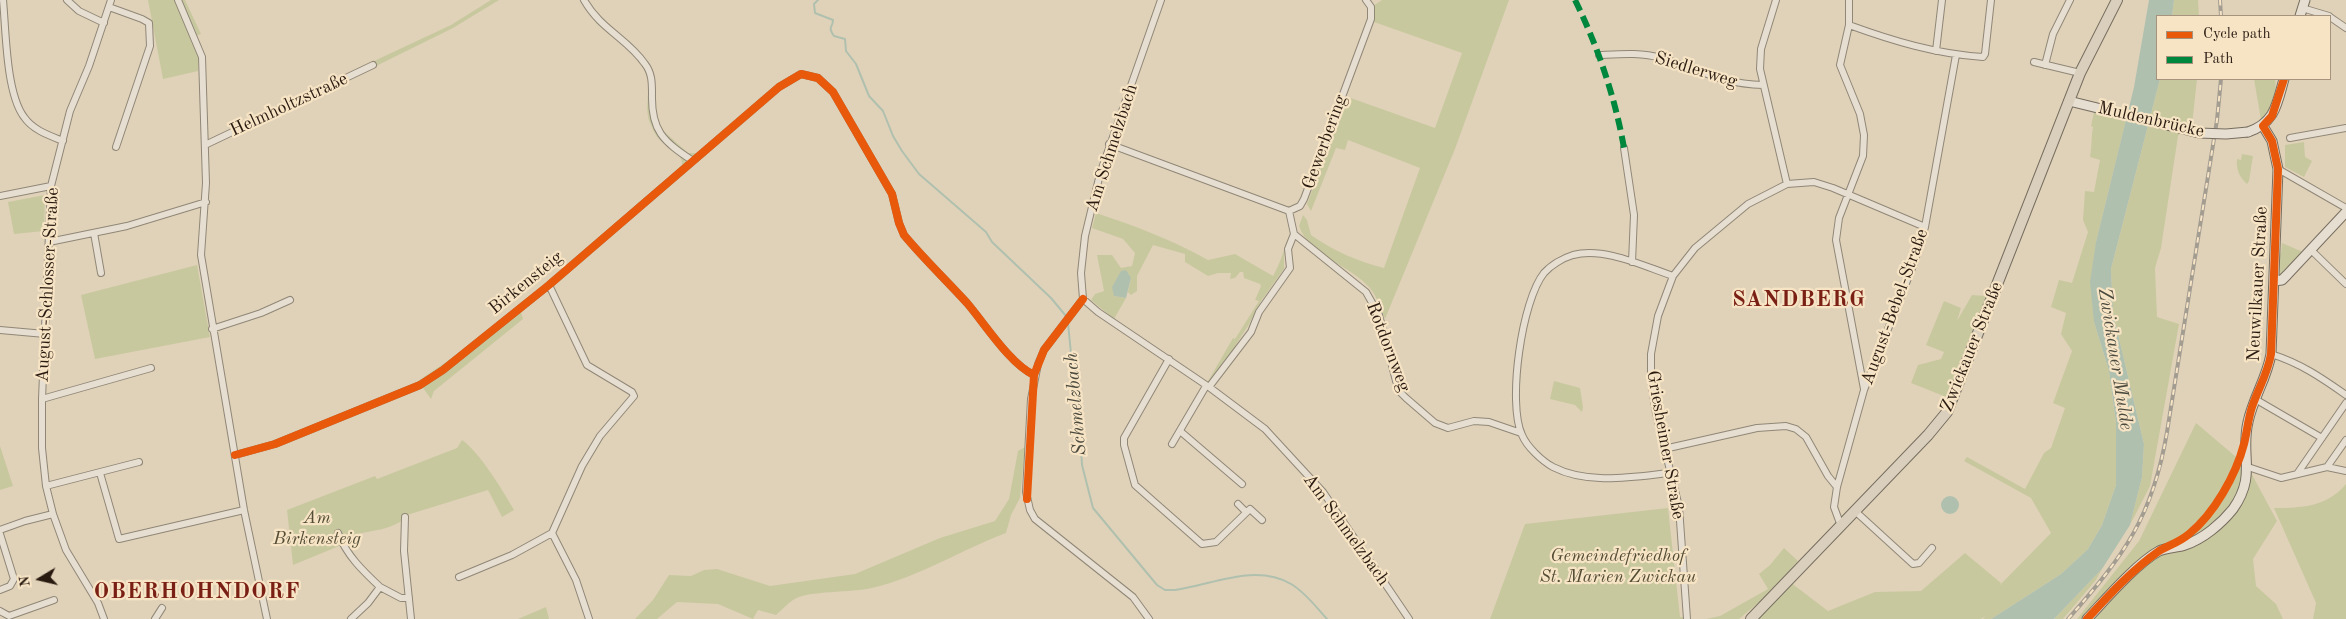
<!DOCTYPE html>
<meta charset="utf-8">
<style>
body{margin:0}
#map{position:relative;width:2346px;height:619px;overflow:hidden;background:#e0d2b8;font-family:"Old Standard TT",serif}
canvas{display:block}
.legend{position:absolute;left:2156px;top:15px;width:175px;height:65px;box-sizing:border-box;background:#f7e4c5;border:1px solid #a5937d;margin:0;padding:6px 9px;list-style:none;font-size:15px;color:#291a10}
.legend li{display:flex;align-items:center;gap:10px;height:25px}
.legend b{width:25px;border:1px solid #a5937d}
.north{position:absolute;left:15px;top:554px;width:50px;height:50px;-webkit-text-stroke:4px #f7e4c5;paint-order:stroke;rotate:261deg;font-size:14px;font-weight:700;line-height:20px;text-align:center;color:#291a10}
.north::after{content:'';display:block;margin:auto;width:18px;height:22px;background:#291a10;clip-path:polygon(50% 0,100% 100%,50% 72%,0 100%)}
</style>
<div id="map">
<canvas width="2346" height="619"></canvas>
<ul class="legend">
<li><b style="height:6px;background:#e8590c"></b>Cycle path</li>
<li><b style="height:6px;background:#00873e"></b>Path</li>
</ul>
<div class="north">N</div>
</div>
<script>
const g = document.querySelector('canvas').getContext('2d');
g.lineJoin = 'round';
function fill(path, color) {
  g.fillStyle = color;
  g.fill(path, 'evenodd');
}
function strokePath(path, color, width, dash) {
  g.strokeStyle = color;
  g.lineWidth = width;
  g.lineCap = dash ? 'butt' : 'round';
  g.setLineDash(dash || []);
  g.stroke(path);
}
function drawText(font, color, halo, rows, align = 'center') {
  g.font = font + ' "Old Standard TT",serif';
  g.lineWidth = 4.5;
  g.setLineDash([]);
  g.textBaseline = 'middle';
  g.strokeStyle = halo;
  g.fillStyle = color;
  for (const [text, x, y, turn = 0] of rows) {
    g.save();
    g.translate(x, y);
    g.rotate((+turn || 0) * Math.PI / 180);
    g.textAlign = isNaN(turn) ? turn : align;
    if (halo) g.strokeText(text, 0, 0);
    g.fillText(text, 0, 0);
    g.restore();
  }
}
fill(new Path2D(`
 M148 0H185L201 34 190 38 198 57V71L163 79Z
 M491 0H499L453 28 374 67 372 62 451 25Z
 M1382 0H1509L1455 149 1385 319C1380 307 1376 293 1366 284 1346 264 1309 255 1299 226L1303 215 1307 220 1311 235C1334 251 1357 261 1384 268L1420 168 1348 140 1345 150 1336 148 1311 211 1307 204 1348 97 1435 128 1462 53 1374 22 1373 6Z
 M2174 0H2198L2199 16H2172Z
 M602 17 649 63 655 81 654 111 659 127 688 153H699L682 166C684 153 667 147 659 139 655 135 653 130 651 125 642 108 654 86 644 68 634 50 611 36 596 23Z
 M2160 79H2197L2192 125 2186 124 2178 136 2161 248 2155 268 2157 317 2179 324 2150 486 2130 525 2142 477 2144 444 2113 313 2111 269Z
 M2254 79H2275C2278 90 2270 112 2261 120Z
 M2095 107 2127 116 2096 242 2094 322 2109 371 2116 423V485L2102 525 2088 549 2061 574 1991 619H1983L1985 616 1981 619H1754L1790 582 1828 611 1875 592 1921 591 1965 553 2001 583 1999 586 2051 533 2031 498 1964 461 1967 457 2025 489 2044 453 2051 448 2065 408 2053 403 2072 351 2061 334 2066 313 2051 307 2059 280 2072 283 2088 232 2083 220 2085 191 2094 192 2100 160 2090 157C2092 146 2091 137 2093 127L2091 126Z
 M2304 142 2305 157 2312 161 2304 177 2285 167V145Z
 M2242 154 2253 156 2249 181 2247 184C2239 177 2236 169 2237 159L2241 160Z
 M45 195 44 231 14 234 8 202Z
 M1096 213C1136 226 1172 240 1208 260L1235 254 1273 276C1280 264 1283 252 1288 239L1284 254V269L1261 301 1248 326 1235 346 1236 348 1223 362 1210 382 1207 383 1233 338 1235 339 1259 301 1255 300 1261 286 1260 284 1244 278 1243 272H1240L1235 278 1230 279 1231 273H1218L1208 276 1185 262V254L1153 245 1137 276V291L1131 295 1128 292 1131 278 1114 296 1126 298 1114 319 1091 300 1095 294 1104 291 1097 255H1112L1121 268 1132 266 1135 253 1123 239 1092 228Z
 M2282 243 2303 252 2280 276 2278 275 2277 255 2281 253Z
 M197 265 210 337 95 359 81 295Z
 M1972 295 1986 296 1946 397 1911 383 1918 365 1941 359 1944 352 1926 345 1944 301 1961 308 1957 321Z
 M519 305 523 319 434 391 431 399 418 381 477 341Z
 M1554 381 1580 388 1583 407 1582 412 1575 405 1550 399Z
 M2196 423 2248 467 2277 521 2253 559 2256 586 2276 604 2283 619H2077L2139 541Z
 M462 440C478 450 504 492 514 510L502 517 488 490 407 515C398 528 377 530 362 533 356 534 349 537 343 540L344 544 293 565 287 510 375 476 377 479 457 448Z
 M0 446 13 486 0 490Z
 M1025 447 1020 498 1011 515 1006 533C961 550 919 577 872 588 853 593 808 590 793 600 787 604 782 610 776 615L758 610 753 619 718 604 677 602 657 619H635L653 600 669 575 691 576 704 570 717 569 770 586 855 574 940 538 995 521 1009 499 1018 451Z
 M2346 484V619H2313L2316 603 2274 508C2301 508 2327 507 2346 484Z
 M1668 508 1680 617H1689V619H1490L1525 524Z
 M1784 548 1798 561 1764 598 1739 619H1706L1720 616 1768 589 1759 574 1770 565Z
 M2102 569 2096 580 2063 619H2054Z
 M546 607 549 619H518Z`), '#c8c89f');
fill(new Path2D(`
 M2149 0H2174L2172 16H2157V79H2160L2111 269 2113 313 2144 444 2142 477 2130 525 2102 569 2054 619H1991L2061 574 2088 549 2102 525 2116 485V423L2109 371 2094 322 2090 282 2096 242 2134 87Z
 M1126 270 1131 278 1126 298 1114 296 1112 287 1121 271Z
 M1941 505a9 9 0 1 1 18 0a9 9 0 1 1-18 0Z`), '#b0c0af');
strokePath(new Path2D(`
 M818 0 814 4 815 13 833 20C833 28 827 26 834 36L845 39 846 51 856 64 869 96 883 111 893 136 902 151 919 174 986 232 992 242 1051 298 1066 316
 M1068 323 1072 364 1078 396 1082 465 1093 508 1157 585 1165 590H1175C1212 585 1255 563 1291 584 1305 592 1316 607 1327 619`), '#b0c0af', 2);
const street = new Path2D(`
 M3 0C6 31 6 93 24 117 33 130 48 135 63 141
 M67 0 79 11 104 23
 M178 0 202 57 206 183 201 255 244 510 267 619
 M584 0C601 30 627 38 645 64 652 73 652 83 652 94 651 131 663 141 693 161
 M1776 0 1761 49 1760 69 1787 184
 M1849 0V25L1840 65 1860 114 1864 135 1863 156 1839 218 1836 240 1864 389
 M109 7 142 19 149 23 150 46 116 147
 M2302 8 2329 16
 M2330 17 2346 28
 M1849 25C1893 41 1936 54 1983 57L1985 54 1991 0
 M1936 51 1942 0
 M1599 55C1620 54 1641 52 1661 58 1700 69 1719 84 1763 85
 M2034 62 2080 73
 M2045 65 2053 34 2070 0
 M2290 138 2346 128
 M1109 144 1289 211 1300 206 1304 199 1371 19V7L1366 0
 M205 145 373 65
 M1624 148 1634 215 1632 262
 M2278 169 2346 208
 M0 196 51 186
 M94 233 101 273
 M1294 234 1366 292 1379 315 1396 381 1401 393 1406 398 1435 423 1448 428 1474 421 1489 422 1521 433
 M49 242 127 226 206 202
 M2310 249 2346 284
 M549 285 587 365 632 392 634 396 600 436 582 466 552 533 576 580 589 619
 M1083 299 1098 312 1209 387 1265 429 1323 492 1409 619
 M212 329 261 313 290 300
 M0 330 45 334
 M2271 354C2300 363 2322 378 2346 395
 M1169 359 1124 438V445L1135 485 1202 544 1216 542 1250 509 1262 520
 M1209 387 1251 332 1259 312 1290 268 1288 249 1294 234 1289 211
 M42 399 151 368
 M2255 399 2322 438
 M1180 431 1242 484
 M1172 444 1206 386
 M1664 449 1757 428 1786 426 1796 429 1806 437 1828 476 1837 487
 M235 455 275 444 420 385 443 370 549 285 779 87 801 74 818 78 833 92 892 194 899 223 904 235C924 259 946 280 967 303 985 324 1010 364 1034 375
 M2248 467 2281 478 2327 467 2346 471
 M2327 467 2346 440
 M100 473 119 539 244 510
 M1669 473C1632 477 1588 485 1553 467 1542 461 1527 447 1522 435 1507 403 1522 300 1544 273 1551 265 1563 258 1573 255 1605 247 1643 266 1673 276
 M2297 474 2346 403
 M46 486 139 462
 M1238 504 1246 512
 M1855 511 1913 564 1919 563 1932 548
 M405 517 404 551 411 619
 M1841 526 1834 507 1837 487 1864 390 1914 263 1925 227 1956 55
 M0 530 25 521 53 514
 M338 533C347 556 363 571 380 587
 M0 534 14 579 10 586 0 590
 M459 577 512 555 552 533
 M0 611 9 616 54 600
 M104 619 98 603 66 550 53 514 46 486 42 448V399L51 186 70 111 89 66 111 0
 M155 619 162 608
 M351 619 368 603 380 587 401 598H409
 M1149 619 1133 597 1035 519 1030 510 1026 492 1031 399 1038 364 1044 350 1083 299 1081 273 1085 236 1100 174 1161 0
 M1687 619 1679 507 1656 413 1651 380V354L1658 316 1673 276 1695 248 1748 204 1787 184 1814 182 1833 188 1925 227`);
const secondary = new Path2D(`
 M2300 16 2305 0
 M2069 101 2199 133
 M2248 132C2275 123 2277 104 2284 79
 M2274 281 2282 280 2287 275 2346 212
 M2087 619C2105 600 2137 563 2159 551 2167 547 2177 548 2185 545 2203 539 2221 524 2233 509 2257 475 2240 456 2248 422 2253 398 2267 378 2271 354L2278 169 2272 141 2263 126`);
const primary = new Path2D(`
 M1751 619 1928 435 1947 412 2080 73 2117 0`);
strokePath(street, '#908777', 8);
strokePath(secondary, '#776e60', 11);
strokePath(primary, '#776e60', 12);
strokePath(street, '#e6ded1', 6);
strokePath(secondary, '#e6ded1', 9);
strokePath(primary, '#d9cfbc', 10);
const rail = new Path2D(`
 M2220 0 2221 16
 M2068 619C2124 556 2153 516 2167 432L2217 120 2221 79`);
strokePath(rail, '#a39c91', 4);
strokePath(rail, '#f7e4c5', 2, [5.5]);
const secondaryBridge = new Path2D(`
 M2199 133 2226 134 2248 132`);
strokePath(secondaryBridge, '#776e60', 11, []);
strokePath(secondaryBridge, '#e6ded1', 9);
strokePath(new Path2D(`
 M1575 0C1598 47 1615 97 1624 148`), '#00873e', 6, [12, 6]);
strokePath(new Path2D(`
 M235 455 275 444 420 385 443 370 549 285 779 87 801 74 818 78 833 92 892 194 899 223 904 235C924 259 946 280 967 303 985 324 1010 364 1034 375
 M1027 499 1034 375 1044 350 1083 299
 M2087 619C2109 595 2132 570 2159 551 2169 545 2180 542 2189 534 2214 514 2236 475 2244 444 2247 432 2248 419 2252 407 2258 389 2268 373 2271 354L2278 169 2272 141 2263 126 2272 116 2284 79`), '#e8590c', 8);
drawText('18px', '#291a10', '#f7e4c5', [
 ["Siedlerweg",1696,70,17],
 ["Helmholtzstraße",289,105,-25],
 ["Muldenbrücke",2151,120,13],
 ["Gewerbering",1325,142,-70],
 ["Am Schmelzbach",1112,148,-72],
 ["Birkensteig",526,283,-39],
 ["Neuwilkauer Straße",2258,284,-87],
 ["August-Schlosser-Straße",48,285,-87],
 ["August-Bebel-Straße",1895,307,-70],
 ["Rotdornweg",1388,347,69],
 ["Zwickauer Straße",1972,347,-68],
 ["Griesheimer Straße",1665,445,80],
 ["Am Schmelzbach",1346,530,54]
]);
drawText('italic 18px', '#534c35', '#f7e4c5', [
 ["Am",317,518],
 ["Birkensteig",317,539],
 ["Gemeindefriedhof",1618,556],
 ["St. Marien Zwickau",1618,577]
]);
drawText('italic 19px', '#4b4a3e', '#f7e4c5', [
 ["Zwickauer Mulde",2115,359,81],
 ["Schmelzbach",1076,404,-95]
]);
g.letterSpacing = '1px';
drawText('bold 22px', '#7a1f14', '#f7e4c5', [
 ["SANDBERG",1799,300],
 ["OBERHOHNDORF",197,592]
]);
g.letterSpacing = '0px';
</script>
